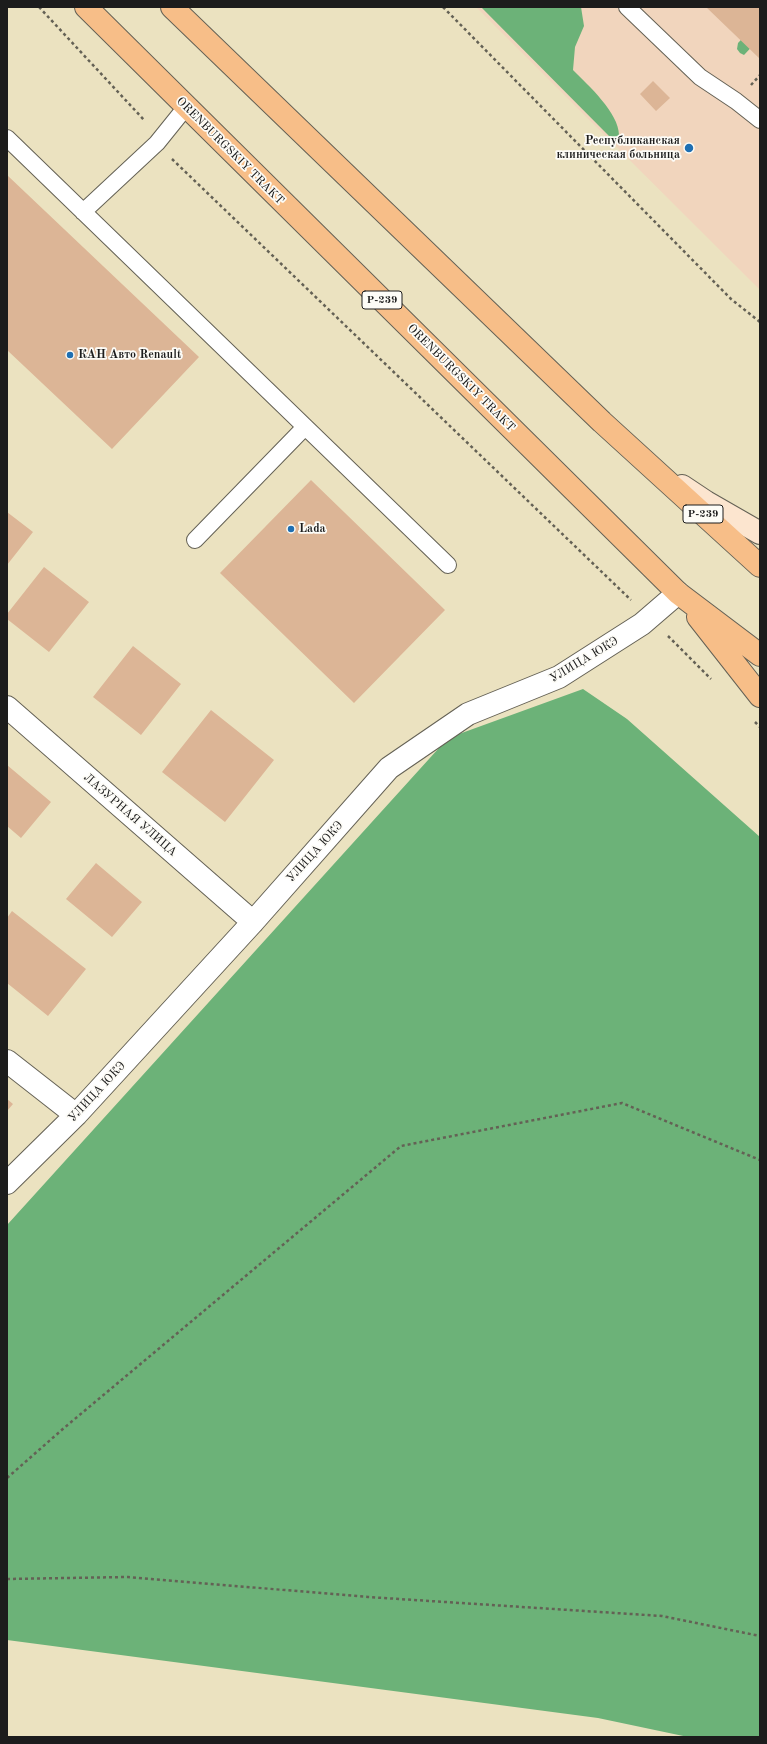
<!DOCTYPE html>
<meta charset="utf-8">
<style>
body{margin:0}
#map{position:relative;width:767px;height:1744px;overflow:hidden;background:#ebe2c0;font-family:"Old Standard TT",serif}
canvas{display:block}
.frame{position:absolute;inset:0;border:8px solid #1c1c1c;pointer-events:none}
</style>
<div id="map">
<canvas width="767" height="1744"></canvas>
<div class="frame"></div>
</div>
<script>
const g = document.querySelector('canvas').getContext('2d');
g.lineJoin = 'round';
function fill(path, color) {
  g.fillStyle = color;
  g.fill(path, 'evenodd');
}
function strokePath(path, color, width, dash) {
  g.strokeStyle = color;
  g.lineWidth = width;
  g.lineCap = dash ? 'butt' : 'round';
  g.setLineDash(dash || []);
  g.stroke(path);
}
function drawText(font, color, halo, rows, align = 'center') {
  g.font = font + ' "Old Standard TT",serif';
  g.lineWidth = 3.5;
  g.setLineDash([]);
  g.textBaseline = 'middle';
  g.strokeStyle = halo;
  g.fillStyle = color;
  for (const [text, x, y, turn = 0] of rows) {
    g.save();
    g.translate(x, y);
    g.rotate((+turn || 0) * Math.PI / 180);
    g.textAlign = isNaN(turn) ? turn : align;
    if (halo) g.strokeText(text, 0, 0);
    g.fillText(text, 0, 0);
    g.restore();
  }
}
fill(new Path2D(`
 M476 7H760V290Z`), '#f1d5bd');
fill(new Path2D(`
 M481 7H581L584 26 575 47 573 70C588 85 619 113 619 135L615 138 609 136Z
 M760 20V38L744 55 740 53 737 49 738 43Z
 M583 689 627 719 760 837V1737H688L598 1718 7 1640V1225L448 738Z`), '#6cb278');
fill(new Path2D(`
 M706 7H760V57L759 58Z
 M653 81 670 98 656 111 640 94Z
 M7 175 199 357 112 449 7 350Z
 M311 480 445 610 354 703 220 573Z
 M7 512 33 532 7 565Z
 M44 567 89 602 49 652 7 619V614Z
 M133 646 181 684 141 735 93 697Z
 M211 710 274 760 225 822 162 772Z
 M7 765 51 802 21 838 7 826Z
 M96 863 142 902 112 937 66 899Z
 M12 911 86 969 48 1016 7 983V918Z
 M7 1099 13 1104 7 1111Z`), '#dcb596');
const service = new Path2D(`
 M627 7 700 77 736 101 760 120
 M7 138 448 565
 M83 212 157 143 186 107
 M195 540 305 427`);
const minor = new Path2D(`
 M7 707 253 922
 M7 1061 76 1115
 M7 1183 76 1115 253 922 389 768 468 714 559 677 642 624 678 593`);
const secondary = new Path2D(`
 M682 486 706 502 760 533`);
const primary = new Path2D(`
 M86 7 678 593 760 655
 M172 7 602 422 760 566
 M698 617 760 696`);
strokePath(service, '#646155', 18);
strokePath(minor, '#646155', 24);
strokePath(secondary, '#646155', 24);
strokePath(primary, '#646155', 24);
strokePath(new Path2D(`
 M39 7 145 121
 M443 7 731 299 760 322
 M751 85 760 75
 M172 159 631 600
 M668 636 711 679
 M755 722 760 727
 M7 1478 64 1428 401 1146 622 1103 760 1160
 M7 1579 128 1577 368 1597 662 1616 760 1636`), '#646155', 2.5, [3, 3]);
strokePath(service, '#fff', 16);
strokePath(minor, '#fff', 22);
strokePath(secondary, '#fce5cf', 22);
strokePath(primary, '#f7be88', 22);
for (const [x, y, r, color] of [
 [689,148,5,"#1f6fb2"],
 [70,355,4,"#1f6fb2"],
 [291,529,4,"#1f6fb2"]
]) {
  const dot = new Path2D();
  dot.arc(x, y, r, 0, 2 * Math.PI);
  g.fillStyle = color;
  g.fill(dot);
  strokePath(dot, '#fdfcf7', 1.5);
}
for (const [x, y, w] of [
 [382,300,40],
 [703,514,40]
]) {
  const box = new Path2D();
  box.roundRect(x - w / 2, y - 9, w, 18, 3);
  g.fillStyle = '#fdfcf7';
  g.fill(box);
  strokePath(box, '#1c1c1c', 1);
}
drawText('bold 11px', '#1c1c1c', null, [
 ["Р-239",382,300],
 ["Р-239",703,514]
]);
drawText('bold 12px', '#1c1c1c', '#fdfcf7', [
 ["Республиканская",680,141,"right"],
 ["клиническая больница",680,155,"right"],
 ["КАН Авто Renault",78,355],
 ["Lada",299,529]
], 'left');
drawText('12px', '#1c1c1c', '#fdfcf7', [
 ["ORENBURGSKIY TRAKT",230,151,45],
 ["ORENBURGSKIY TRAKT",461,378,45],
 ["УЛИЦА ЮКЭ",584,660,-31],
 ["ЛАЗУРНАЯ УЛИЦА",130,815,41],
 ["УЛИЦА ЮКЭ",315,852,-48],
 ["УЛИЦА ЮКЭ",97,1092,-47]
]);
</script>
